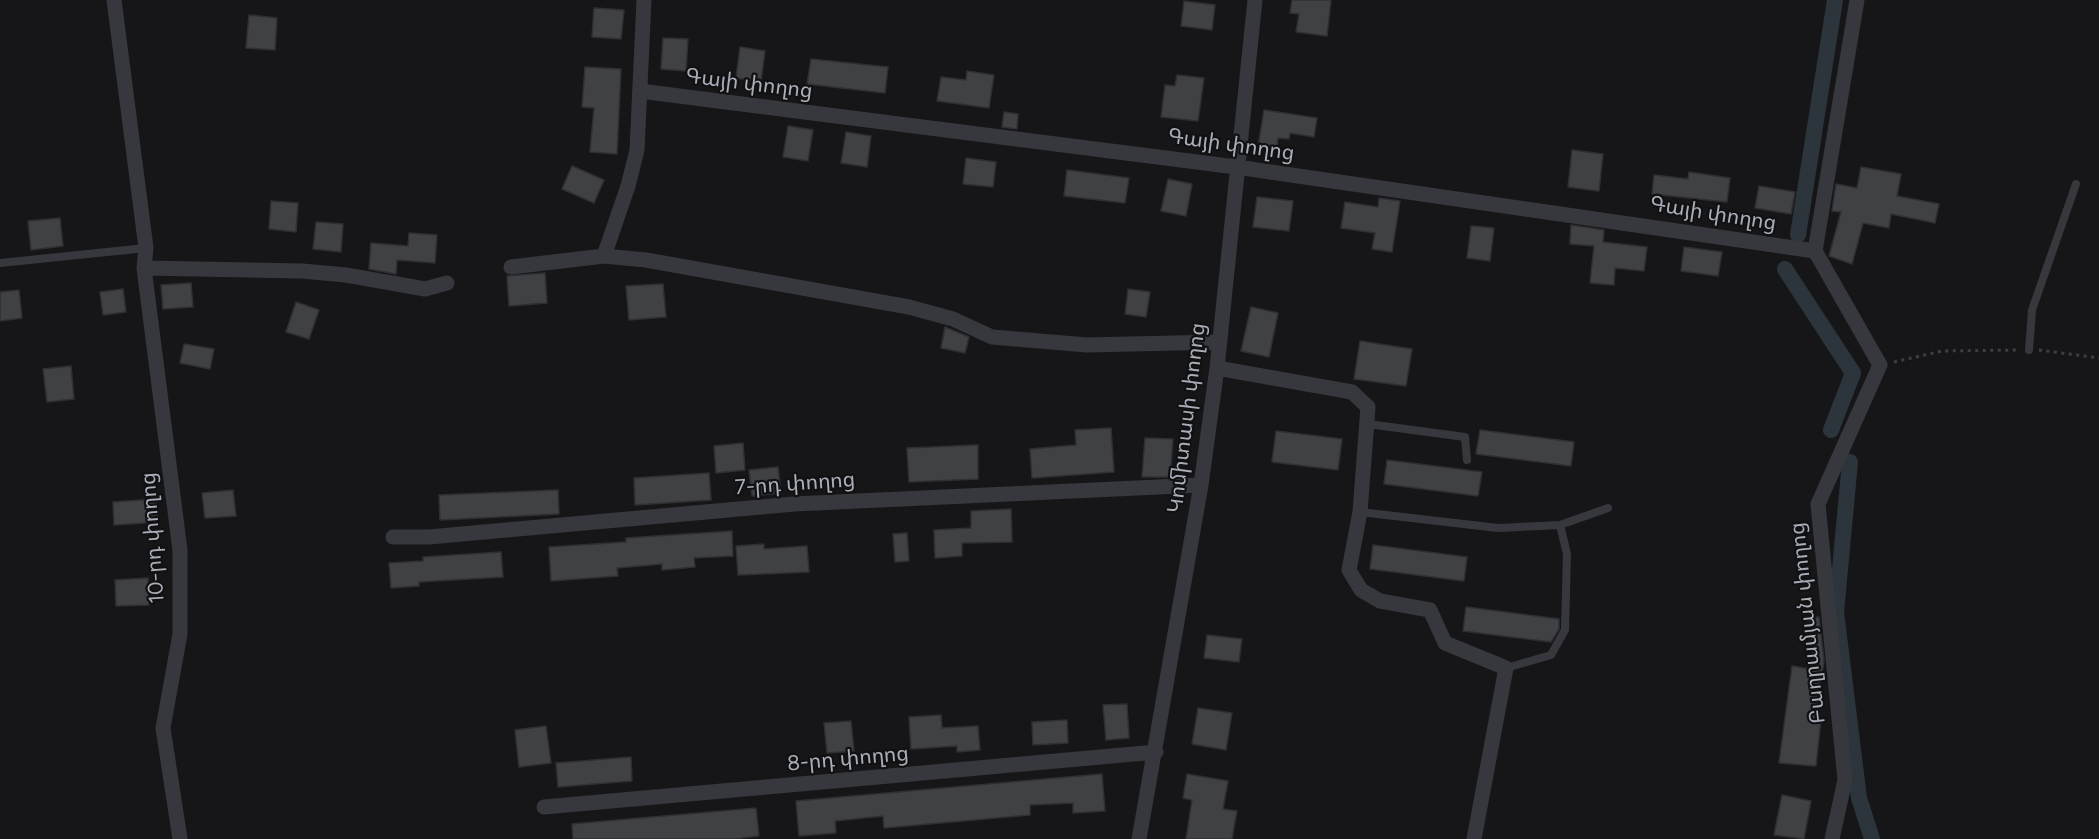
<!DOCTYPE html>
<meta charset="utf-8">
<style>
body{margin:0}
canvas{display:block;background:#161618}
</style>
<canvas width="2099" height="839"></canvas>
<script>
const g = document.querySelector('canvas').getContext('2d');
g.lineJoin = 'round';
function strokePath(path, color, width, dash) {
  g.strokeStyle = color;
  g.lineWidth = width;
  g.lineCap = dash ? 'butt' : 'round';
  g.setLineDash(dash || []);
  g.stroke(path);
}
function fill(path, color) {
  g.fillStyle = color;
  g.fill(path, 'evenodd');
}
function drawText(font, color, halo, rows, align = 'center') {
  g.font = font + ' Figtree,"Noto Sans Armenian",sans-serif';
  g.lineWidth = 4.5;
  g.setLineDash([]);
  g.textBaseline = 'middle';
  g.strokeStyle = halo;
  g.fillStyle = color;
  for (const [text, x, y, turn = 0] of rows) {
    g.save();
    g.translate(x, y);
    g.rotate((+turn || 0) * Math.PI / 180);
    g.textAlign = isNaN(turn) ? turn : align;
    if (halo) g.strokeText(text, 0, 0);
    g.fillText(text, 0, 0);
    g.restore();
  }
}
strokePath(new Path2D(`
 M1798 235 1835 0
 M1785 269 1853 373 1831 430
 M1850 462 1836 612 1859 798 1872 839`), '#2c353c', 16);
const building = new Path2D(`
 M1292 0H1331L1327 36 1296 32 1299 14 1290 13Z
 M1184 1 1215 5 1212 30 1181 26Z
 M594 8 624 10 621 39 592 37Z
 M249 15 277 18 275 50 246 48Z
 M663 38 688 39 686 71 661 69Z
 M740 47 765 51 761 82 736 78Z
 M811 59 888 67 885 93 807 84Z
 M585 67 621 69 617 154 590 152 594 108 582 107Z
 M967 71 994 75 989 108 937 101 941 77 966 80Z
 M1177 75 1204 78 1198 121 1161 117 1165 85 1175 86Z
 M1264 110 1317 118 1314 137 1290 133 1289 139 1278 138 1277 150 1258 147Z
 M1004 112 1018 114 1017 129 1002 127Z
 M788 126 813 130 808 161 783 157Z
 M846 132 871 136 867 167 841 163Z
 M1572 150 1603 154 1599 191 1568 187Z
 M966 158 996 162 993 187 963 184Z
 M572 166 604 180 594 203 562 189Z
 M1861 167 1901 174 1897 196 1939 204 1935 223 1891 214 1889 228 1863 223 1852 264 1829 256 1841 212 1832 211 1836 184 1857 188Z
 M1067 170 1129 178 1125 203 1064 196Z
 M1689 172 1730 178 1727 202 1652 194 1654 175 1688 179Z
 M1168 179 1192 184 1186 216 1161 211Z
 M1759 186 1795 192 1791 214 1755 208Z
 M1257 197 1293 201 1289 231 1253 227Z
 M1379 198 1400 201 1392 252 1372 249 1375 233 1341 228 1345 202 1378 207Z
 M271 201 298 203 296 232 269 229Z
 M60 218 63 246 31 250 28 221Z
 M316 222 343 224 341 252 313 249Z
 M1571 225 1604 230 1603 242 1647 247 1644 271 1615 268 1614 285 1590 283 1594 246 1570 244Z
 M1471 226 1494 228 1490 261 1467 258Z
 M409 233 437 235 435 263 397 260 396 274 369 269 371 243 408 246Z
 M1684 247 1722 252 1718 276 1681 271Z
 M545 273 547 303 509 306 507 276Z
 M191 283 193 307 163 309 161 285Z
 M663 284 666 317 629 320 626 286Z
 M123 289 126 312 103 315 100 292Z
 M1128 289 1150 292 1146 317 1125 314Z
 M19 290 22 318 0 321V292Z
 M296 302 319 310 309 339 286 332Z
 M1251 307 1278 313 1269 357 1241 351Z
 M945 327 969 337 965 353 941 348Z
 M1360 341 1412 349 1406 386 1354 379Z
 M184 344 214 349 210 369 180 363Z
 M71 366 74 399 47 402 43 369Z
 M1111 428 1114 472 1032 478 1030 449 1076 445 1075 430Z
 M1480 430 1574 442 1571 466 1476 454Z
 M1276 431 1342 439 1338 470 1272 462Z
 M1145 438 1173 439 1170 477H1142Z
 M743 443 745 470 716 473 714 446Z
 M978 445V479L909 482 907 448Z
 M1387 460 1482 472 1478 496 1384 484Z
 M778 467 781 493 752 496 749 470Z
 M709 473 711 500 635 505 634 478Z
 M233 490 236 516 205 518 202 493Z
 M558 490 559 514 440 520 439 495Z
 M156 499 158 522 114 525 113 502Z
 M1011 509 1012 542 962 543V556L935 558 934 530 971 528V511Z
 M732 531 733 556 694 558 695 567 662 570V564L617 568 618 576 551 581 549 547 626 542V538Z
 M907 533 909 561 895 562 893 534Z
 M764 544V549L807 546 809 572 738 575 736 546Z
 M1373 545 1467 557 1464 581 1370 569Z
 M501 552 503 577 419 582V586L391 588 389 563 423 561V557Z
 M148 578 149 605 116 606 115 580Z
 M1466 607 1559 619V629L1551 642 1463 631Z
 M1819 617 1824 661 1815 718 1821 719 1816 766 1779 763 1792 666 1815 670 1807 619Z
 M1207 635 1242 639 1239 662 1204 658Z
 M1127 704 1129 738 1106 740 1103 705Z
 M1198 708 1232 713 1226 750 1192 744Z
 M941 715 942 728 978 726 980 750 957 752V746L911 749 909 717Z
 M1067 720 1068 743 1033 745 1032 722Z
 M851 721 854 751 827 753 824 723Z
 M546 726 551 763 519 767 515 730Z
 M631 757 632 781 558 787 556 763Z
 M1102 774 1105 811 1073 813V803L1030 805V815L884 828 883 816 835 821 836 833 799 836 796 801Z
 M1187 774 1228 781 1223 809 1237 811 1232 839H1186L1192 800 1183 798Z
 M1782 795 1811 801 1804 839 1774 835Z
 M756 808 759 836 734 839H573L572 824Z`);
fill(building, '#404145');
strokePath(building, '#303034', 1.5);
strokePath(new Path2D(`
 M2039 350 2099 358
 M1894 362 1942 351 2018 350`), '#3d3f44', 3, [3, 4.5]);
strokePath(new Path2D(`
 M0 263 146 248
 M2029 350 2032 310 2076 184
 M1368 424 1465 437 1467 460
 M1360 512 1498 528 1560 525 1608 508
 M1506 668 1551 655 1565 630 1567 554 1560 525`), '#37383d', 8);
strokePath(new Path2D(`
 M114 0 146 248 144 268 180 550V634L163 728 180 839
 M640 91 1236 167 1815 251
 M1815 251 1880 365 1818 504 1845 780 1832 839
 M1815 251 1857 0
 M604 256 628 186 637 150 644 0
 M511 267 604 256 646 260 909 307 953 319 992 337 1087 345 1219 342
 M144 268 302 271 346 275 425 289 447 283
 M1217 368 1352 392 1368 407 1360 512 1349 570 1361 590 1380 601 1430 610 1445 643 1506 668 1474 839
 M393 537H429L794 504 1201 485
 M544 807 1156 752
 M1139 839 1201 485 1217 368 1255 0`), '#37383d', 15);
drawText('21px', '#a8adb8', '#111113', [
 ["Գայի փողոց",749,84,7],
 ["Գայի փողոց",1231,145,8],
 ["Գայի փողոց",1713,214,9],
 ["Կոմիտասի փողոց",1187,418,-83],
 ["7-րդ փողոց",795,484,-4],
 ["10-րդ փողոց",153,538,-94],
 ["Բաղրամյան փողոց",1808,623,-96],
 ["8-րդ փողոց",848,759,-5]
]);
</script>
